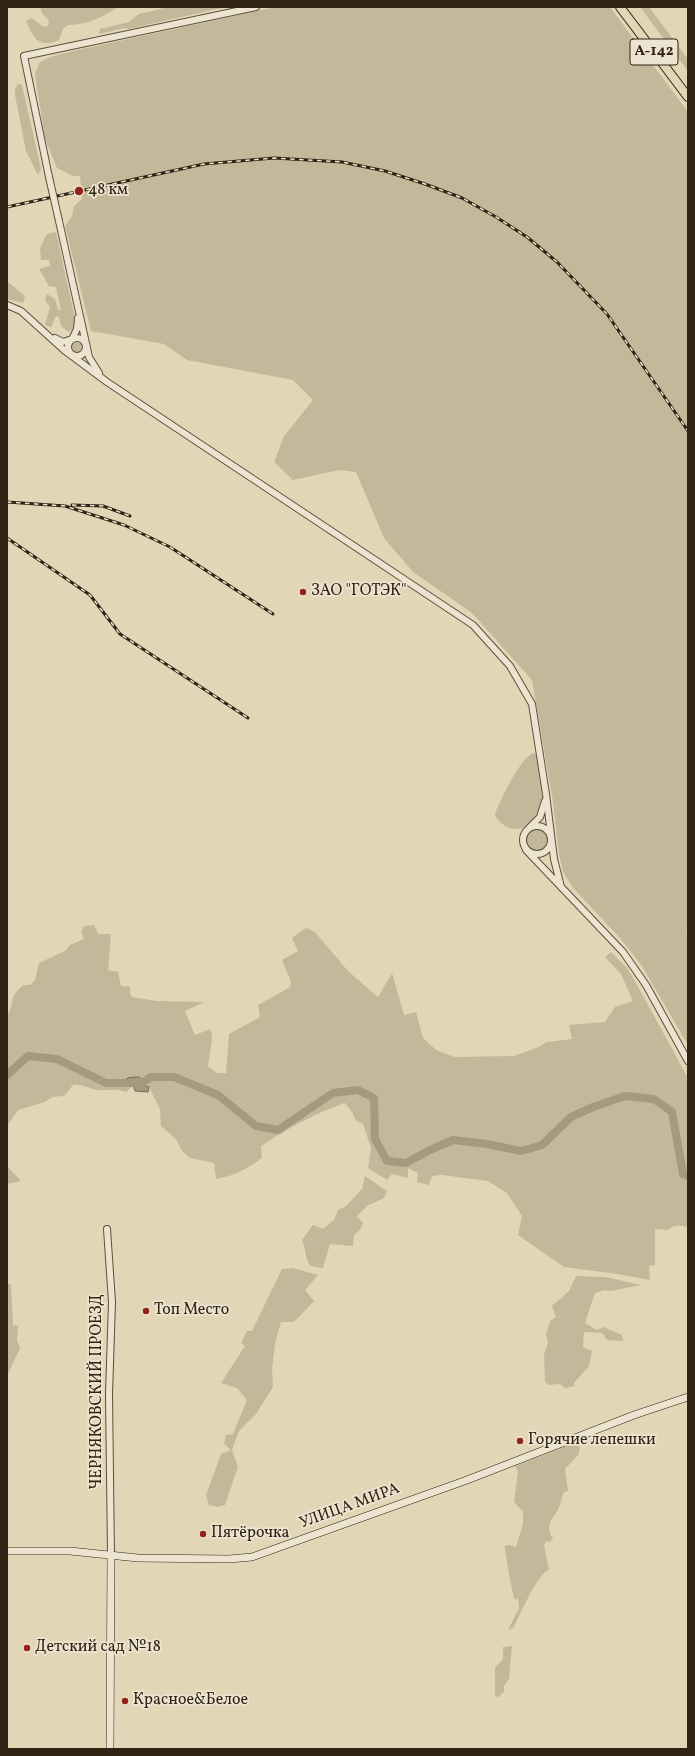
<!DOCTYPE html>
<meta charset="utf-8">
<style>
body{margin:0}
#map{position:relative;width:695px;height:1756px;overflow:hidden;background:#e2d6b7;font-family:Vollkorn,serif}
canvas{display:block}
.frame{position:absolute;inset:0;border:8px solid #302313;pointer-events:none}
</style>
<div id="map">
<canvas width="695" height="1756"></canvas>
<div class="frame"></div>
</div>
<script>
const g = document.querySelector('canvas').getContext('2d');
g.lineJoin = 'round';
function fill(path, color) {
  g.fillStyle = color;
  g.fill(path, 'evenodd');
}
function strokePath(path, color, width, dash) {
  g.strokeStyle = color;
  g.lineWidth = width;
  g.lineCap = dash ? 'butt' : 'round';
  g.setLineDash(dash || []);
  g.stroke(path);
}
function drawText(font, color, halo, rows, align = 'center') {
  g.font = font + ' Vollkorn,serif';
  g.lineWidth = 3.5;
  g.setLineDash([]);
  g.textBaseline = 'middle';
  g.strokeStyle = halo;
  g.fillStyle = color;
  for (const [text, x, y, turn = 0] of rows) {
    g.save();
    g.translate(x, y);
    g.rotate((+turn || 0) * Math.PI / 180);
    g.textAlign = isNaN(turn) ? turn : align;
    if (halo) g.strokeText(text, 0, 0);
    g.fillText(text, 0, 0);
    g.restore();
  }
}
fill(new Path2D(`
 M40 7H119C99 18 92 24 68 25L63 29 59 40C38 49 34 38 26 21L32 18 44 27 48 26 49 20 42 13Z
 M168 7H226L129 29 125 28 99 34 100 29 129 22 139 14Z
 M276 7H610L688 112V931H686L688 936V1045L642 966 620 938 574 889 563 872 559 854 553 802 532 680 472 613 413 572 384 538 356 472 339 470 293 480 274 462 284 436 313 400 293 380 187 360 164 344 91 331 65 226 72 216 74 206 82 199 80 176H73L57 168 45 139 35 74 40 62 50 57 73 51Z
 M640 7H649L688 59V71Z
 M18 84 22 85 41 169 38 175 26 151 15 95V89Z
 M56 232 74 314V329L68 332 61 326 59 317 56 316 51 327 45 325 50 307 45 300 47 294 55 299 58 310H61L56 287 49 286 39 269 50 266 49 260H41L40 248 47 234Z
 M7 281 25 296 23 303 7 299Z
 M71 348a6 6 0 1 1 12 0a6 6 0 1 1-12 0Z
 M533 753 537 755C539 768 546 792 543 804 538 823 518 838 501 823 498 820 495 817 495 813 502 798 519 760 533 753Z
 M526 840a11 11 0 1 1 22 0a11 11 0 1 1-22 0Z
 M94 925 98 934H111L108 970 118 972 121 986 130 987V994L132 997 156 1001 204 1002 185 1011 195 1035 211 1029 212 1039 208 1066 217 1073H226L229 1034 260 1017 258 1005 290 987 291 982 282 960 298 951 292 938 306 928 315 932 348 971 378 997 392 973 404 1015 416 1012 423 1038 436 1050 455 1057 514 1056 539 1047 547 1042 572 1039 569 1025 605 1022 615 1007 633 1001 621 974 605 957 611 952 627 968 636 983 688 1078V1227C681 1226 674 1224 668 1230L655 1229V1265L649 1266 650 1280 617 1274 564 1267 518 1235 522 1216 507 1193 488 1181 442 1175 432 1176 429 1185 417 1182 418 1173 408 1168V1178L392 1174 387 1180 368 1168 371 1148 363 1124 356 1121 352 1112 345 1103C315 1113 287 1129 261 1146L262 1158C247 1169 234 1176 216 1179L214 1163 190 1158 182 1151 176 1139 161 1126 160 1109 149 1087 145 1086 143 1080 139 1077 133 1082V1086L126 1092C114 1088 109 1091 97 1090 88 1089 84 1084 73 1085L64 1096 52 1097 45 1102 18 1110 7 1126V1016C16 1002 7 1000 23 985H30L35 980 39 963 65 951 70 945 84 939 81 931 84 926Z
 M7 1166 21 1181 7 1184Z
 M365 1176 387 1191 384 1198 367 1206 357 1216 363 1223 360 1230 354 1235 353 1246 330 1244 323 1268 310 1266C305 1257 306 1249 302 1240L313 1225 323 1229 334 1220 338 1210 346 1206 362 1189Z
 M292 1268 318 1275 305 1290 314 1301 294 1322H281L275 1343 272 1369 273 1387 256 1414 239 1431 232 1450 238 1467 225 1505 218 1507 209 1505 206 1495 221 1454 231 1450 224 1444 226 1435 233 1434 247 1400 237 1388 221 1383 245 1346 241 1343 247 1331H252L282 1269Z
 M576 1276 606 1277 641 1285 611 1291 604 1290 595 1293 585 1323 597 1330 604 1327 622 1335 623 1341 607 1340 602 1333 584 1332 583 1347 592 1351 589 1366 574 1383 575 1386 565 1388 560 1384 548 1385 545 1381 544 1355 548 1343 546 1335 550 1321 556 1317 552 1306 569 1291Z
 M7 1283 11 1284 13 1325 18 1326 17 1340 20 1348 7 1376Z
 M577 1442 580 1444 579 1454 565 1469 568 1491 564 1492C562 1496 561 1501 560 1505 555 1517 543 1525 553 1538L550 1542 546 1541 544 1546 549 1570C537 1573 520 1616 513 1628L508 1630 519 1608 518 1598 515 1600C513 1596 504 1550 505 1546L509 1545 516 1547 523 1524V1512L514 1502 518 1472 515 1466Z
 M512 1646 509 1679 504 1686V1692L498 1697 495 1696V1668L503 1659V1647Z`), '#c4b89b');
const water = new Path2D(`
 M139 1077 143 1080 145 1086 149 1087 148 1092 135 1091 132 1082 124 1084 122 1082 128 1078Z`);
fill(water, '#a5997f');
strokePath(water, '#766a54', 1);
strokePath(new Path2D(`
 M7 1075 28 1056 57 1059 106 1083H130L143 1082 151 1077H174L218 1095 256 1126 278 1130 333 1093 358 1090 374 1098 375 1139 387 1161 406 1163 428 1151 453 1140 487 1144 521 1151 542 1145 571 1117 593 1107 625 1096 654 1099 672 1112 683 1174 688 1176`), '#a5997f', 8);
const tertiary = new Path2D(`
 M49 177 24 56 256 7
 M59 221 89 357 99 373
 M7 305 21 311 64 350 107 382 473 625 510 666 532 704 546 794 554 859 561 887
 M68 347a9 9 0 1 1 18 0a9 9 0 1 1-18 0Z
 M55 338 63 342 72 339 77 329 78 318
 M523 840a14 14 0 1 1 28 0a14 14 0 1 1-28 0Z
 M530 827 540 817 545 801
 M526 850 623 952 646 985 688 1061
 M107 1229 112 1302 109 1394 111 1556`);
const secondary = new Path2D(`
 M7 1551H70L138 1558 229 1559 252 1557 467 1480 634 1415 688 1397
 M110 1749 111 1556`);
const trunk = new Path2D(`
 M620 7 688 97`);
strokePath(tertiary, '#5c503c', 8);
strokePath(secondary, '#302313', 8);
strokePath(trunk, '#302313', 10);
strokePath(tertiary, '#ece4d0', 6);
strokePath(secondary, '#ece4d0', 7);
strokePath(trunk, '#e2d6b7', 8);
const rail = new Path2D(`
 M7 207 204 164 274 158 342 162 385 171 425 184 462 198 496 217 527 237 557 262 607 314 688 431
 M7 502 65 506 124 525 170 547 273 614
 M72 505 103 506 130 516
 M7 538 90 595 120 634 248 718`);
strokePath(rail, '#302313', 3);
strokePath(rail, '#ece4d0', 1.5, [4.5]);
const tertiaryBridge = new Path2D(`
 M49 177 59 221`);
strokePath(tertiaryBridge, '#5c503c', 8, []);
strokePath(tertiaryBridge, '#ece4d0', 6);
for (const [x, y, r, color] of [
 [79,191,5,"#8f2418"],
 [303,592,4,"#8f2418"],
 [146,1311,4,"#8f2418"],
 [520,1441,4,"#8f2418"],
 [203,1534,4,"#8f2418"],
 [27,1648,4,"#8f2418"],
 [125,1701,4,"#8f2418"]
]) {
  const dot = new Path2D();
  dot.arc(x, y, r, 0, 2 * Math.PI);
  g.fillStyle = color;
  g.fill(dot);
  strokePath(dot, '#ece4d0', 1.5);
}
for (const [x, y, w] of [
 [654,52,48]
]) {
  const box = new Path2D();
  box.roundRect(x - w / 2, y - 13, w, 26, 3);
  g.fillStyle = '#ece4d0';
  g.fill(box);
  strokePath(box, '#302313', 1);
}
drawText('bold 15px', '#302313', null, [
 ["А-142",654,52]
]);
drawText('16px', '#302313', '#ece4d0', [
 ["48 км",88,191],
 ["ЗАО \"ГОТЭК\"",311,592],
 ["Топ Место",154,1311],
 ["Горячие лепешки",528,1441],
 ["Пятёрочка",211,1534],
 ["Детский сад №18",35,1648],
 ["Красное&Белое",133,1701]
], 'left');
drawText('16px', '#302313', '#ece4d0', [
 ["ЧЕРНЯКОВСКИЙ ПРОЕЗД",98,1392,-90],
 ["УЛИЦА МИРА",350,1507,-20]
]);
</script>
